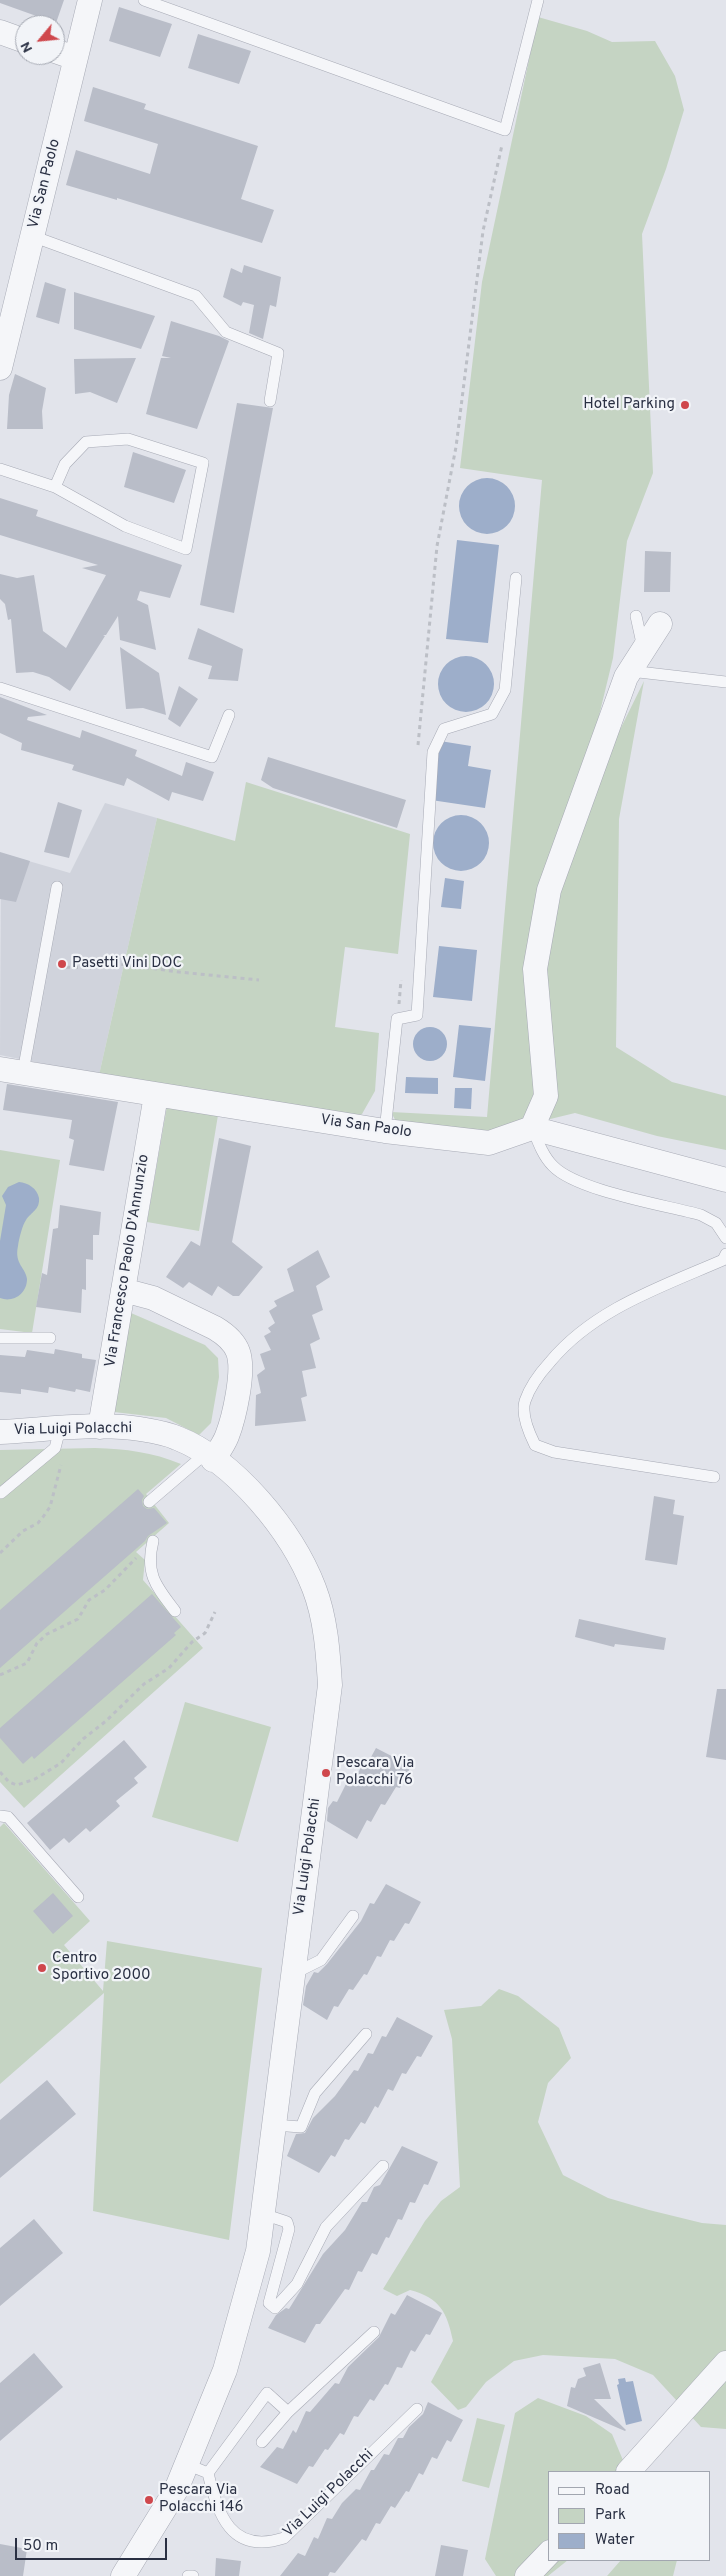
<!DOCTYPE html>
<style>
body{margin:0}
#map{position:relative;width:726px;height:2576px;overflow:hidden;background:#e2e4eb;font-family:Overpass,sans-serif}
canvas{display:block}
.legend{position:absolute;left:548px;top:2471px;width:162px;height:90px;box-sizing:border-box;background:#f2f4f8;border:1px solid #a2a6b0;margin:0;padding:6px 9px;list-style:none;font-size:15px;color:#2a3043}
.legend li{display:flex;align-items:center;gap:10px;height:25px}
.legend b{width:25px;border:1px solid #a2a6b0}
.north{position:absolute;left:15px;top:15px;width:50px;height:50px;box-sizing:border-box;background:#f2f4f8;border:1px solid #a2a6b0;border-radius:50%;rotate:242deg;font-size:14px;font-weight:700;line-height:20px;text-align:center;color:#2a3043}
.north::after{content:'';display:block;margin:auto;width:18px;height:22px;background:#cf474c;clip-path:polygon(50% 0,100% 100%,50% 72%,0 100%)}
.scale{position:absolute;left:15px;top:2538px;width:152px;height:22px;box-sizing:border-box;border:2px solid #2a3043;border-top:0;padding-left:6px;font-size:15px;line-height:18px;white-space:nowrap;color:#2a3043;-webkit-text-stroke:4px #f2f4f8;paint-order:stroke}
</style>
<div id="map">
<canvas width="726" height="2576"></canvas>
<ul class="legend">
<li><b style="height:6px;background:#f5f6f9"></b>Road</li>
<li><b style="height:14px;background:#c5d4c3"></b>Park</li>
<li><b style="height:14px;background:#9daeca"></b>Water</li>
</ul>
<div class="north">N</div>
<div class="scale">50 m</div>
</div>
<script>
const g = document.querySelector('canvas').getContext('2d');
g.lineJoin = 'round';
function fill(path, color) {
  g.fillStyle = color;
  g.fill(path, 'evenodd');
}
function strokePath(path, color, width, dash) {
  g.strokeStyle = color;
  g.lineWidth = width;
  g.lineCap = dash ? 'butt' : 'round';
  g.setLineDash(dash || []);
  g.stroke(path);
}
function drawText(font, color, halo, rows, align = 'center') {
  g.font = font + ' Overpass,sans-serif';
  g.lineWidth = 4.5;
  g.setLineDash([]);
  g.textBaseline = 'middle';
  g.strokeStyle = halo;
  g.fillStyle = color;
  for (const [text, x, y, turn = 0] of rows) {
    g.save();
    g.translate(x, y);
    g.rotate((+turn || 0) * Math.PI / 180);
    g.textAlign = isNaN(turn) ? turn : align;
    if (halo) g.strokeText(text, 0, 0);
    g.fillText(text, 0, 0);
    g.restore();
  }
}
fill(new Path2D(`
 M105 803 157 818 99 1075 0 1055 1 853 70 873Z`), '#d0d3dc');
fill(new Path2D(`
 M538 17 587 31 612 42 655 41 675 76 684 110 666 169 642 234 653 473 627 541 613 658 598 720 610 750 644 681 619 819 616 1047 672 1082 726 1096V1150L657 1136 575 1113 505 1130 458 1132 399 1127 391 1112 487 1117 542 480 460 468 482 282Z
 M246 782 410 834 398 954 345 947 335 1027 379 1033 375 1091 362 1114 354 1117 99 1075 157 818 235 841Z
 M167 1106 218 1115 199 1231 147 1222Z
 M0 1150 60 1160 32 1333 0 1329Z
 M131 1313 205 1345 218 1358 219 1377 211 1423 199 1435 166 1418 114 1412Z
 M95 1448C126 1449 152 1452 181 1464L146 1494 169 1523 136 1552 145 1560 143 1580 203 1648 24 1808 0 1782V1450Z
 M185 1702 271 1727 238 1842 152 1817Z
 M4 1823 90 1921 64 1945 103 1991 107 1941 262 1968 229 2240 93 2211 104 1993 0 2084V1827Z
 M499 1989 518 1996 559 2028 571 2058 548 2083 538 2122 563 2175 608 2198 649 2210 702 2223 726 2225V2429L701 2427 653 2375 615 2359 543 2355 514 2361 486 2382 466 2407 458 2410 431 2382 453 2341C447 2312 440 2298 410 2290L397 2296 383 2289 425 2221 441 2201 460 2187 452 2039 444 2010 481 2006Z
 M538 2398 586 2416 612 2434 625 2465 620 2472H550V2560H568L548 2576H496L485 2559 515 2413Z
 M477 2418 505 2425 489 2488 462 2481Z
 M621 2560H677L673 2576H607Z`), '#c5d4c3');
fill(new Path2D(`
 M459 506a28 28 0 1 1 56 0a28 28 0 1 1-56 0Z
 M457 540 499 545 488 643 446 639Z
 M438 684a28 28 0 1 1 56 0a28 28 0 1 1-56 0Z
 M440 741 471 746 468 766 491 770 485 808 431 800Z
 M433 843a28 28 0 1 1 56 0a28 28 0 1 1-56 0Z
 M445 878 464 881 461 909 441 907Z
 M439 946 477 950 472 1001 433 997Z
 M459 1025 491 1028 485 1081 453 1077Z
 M413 1044a17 17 0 1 1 34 0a17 17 0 1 1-34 0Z
 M406 1077 438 1078V1094L405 1093Z
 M455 1088H472L471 1109 454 1108Z
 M19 1182C28 1183 37 1188 39 1198 40 1210 31 1212 26 1220 22 1226 19 1239 18 1246 14 1264 26 1268 27 1279 27 1294 13 1303 0 1298V1241L6 1205 2 1196 8 1187Z
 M625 2378 626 2382 633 2381 642 2421 626 2425 617 2385 619 2384 618 2379Z`), '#9daeca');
fill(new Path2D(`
 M0 0H64L56 23 0 3Z
 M119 7 172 24 160 57 109 41Z
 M198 34 251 51 239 84 188 68Z
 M93 87 146 104 144 109 258 146 241 199 274 210 262 243 117 198V200L66 185 76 150 150 174 158 144 84 121Z
 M244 265 281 277 276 307 270 305 263 339 249 333 254 305 243 302 241 306 223 297 231 268 242 273Z
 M45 282 66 289 59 324 36 317Z
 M74 292 155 316 141 349 74 329Z
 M171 321 219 336 229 341 197 429 146 414 161 358H171L162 356Z
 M136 358 117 403 90 392 75 394 74 359Z
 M15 374 46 388 42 411 43 429H7L9 395Z
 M237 403 273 408 234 613 200 605Z
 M133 452 186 470 174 503 124 487Z
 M0 498 38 510 36 516 182 565 170 598 140 591 137 600 148 605 156 650 120 640 118 616 106 635H103L105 636 70 691 49 677 33 672 16 673 11 619 8 620 5 604 0 599V574L17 578 34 575 43 631 66 648 106 575 82 568 98 565 0 535Z
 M645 551 671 552 670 592H644Z
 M198 628 243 649 238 681 208 679 212 666 188 659Z
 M120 647 159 673 166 715 143 708 126 709Z
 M179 686 198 699 180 727 168 719Z
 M0 697 47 715 28 717 27 720 80 738 82 730 137 750 135 756 182 776 186 762 214 772 203 801 172 792 169 801 127 778 124 786 72 770 74 765 21 750 22 743 0 733Z
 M268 757 406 800 397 828 273 788 261 780Z
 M58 802 82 810 69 858 44 852Z
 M0 852 30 861 16 902 0 899Z
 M7 1084 118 1102 104 1171 69 1165 74 1140 69 1138 72 1120 3 1110Z
 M219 1138 251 1146 232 1242 263 1267 239 1296H233L218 1286 212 1296 189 1282 183 1288 166 1277 191 1241 200 1246Z
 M60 1205 101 1212 99 1235H93V1260L86 1259V1290L82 1289 81 1313 36 1307 42 1273 47 1275 53 1229 58 1228Z
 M318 1250 330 1277 316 1286 323 1310 312 1315 320 1339 310 1344 316 1368 302 1371 307 1396 301 1398 306 1421 255 1426 256 1395 261 1393 257 1375 265 1369 260 1354 271 1350 264 1336 271 1332 268 1328 275 1323 269 1311 277 1306 274 1301 294 1291 287 1269Z
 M55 1349 82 1354V1358L96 1360 90 1392 76 1389 75 1392 49 1387 48 1393 21 1389V1394L0 1392V1355L25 1357 27 1350 54 1354Z
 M138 1489 144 1496 142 1500 143 1506 147 1509 154 1508 167 1523 148 1536 145 1541 0 1668V1610Z
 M654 1496 675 1500 673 1514 684 1516 677 1565 645 1560Z
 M152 1594 181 1627 174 1633 176 1635 34 1759 32 1756 23 1764 0 1738V1728Z
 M579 1619 666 1638 664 1650 615 1644 614 1647 575 1637Z
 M717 1689H726V1760L706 1757Z
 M124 1740 147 1767 134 1778 138 1783 116 1801 120 1806 90 1832 86 1828 69 1843 64 1838 50 1850 27 1823Z
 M376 1748 411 1766 400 1788 396 1787 385 1805 381 1804 371 1822 367 1820 357 1839 327 1821 328 1808 333 1801 337 1802 346 1784 352 1785 361 1767 365 1768Z
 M386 1884 421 1902 409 1924 405 1923 394 1941 390 1940 381 1957 377 1956 367 1975 364 1974 353 1990 349 1989 338 2007 334 2006 327 2020 303 2005 306 1986 314 1972 318 1973 327 1964 361 1921 370 1903 374 1904Z
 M53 1893 73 1916 53 1934 33 1911Z
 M397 2017 433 2036 421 2057 417 2056 406 2074 402 2073 393 2091 388 2089 378 2108 375 2106 365 2124 361 2122 349 2140 345 2139 335 2157 331 2155 319 2173 287 2156 296 2134 305 2133 313 2118 335 2096 354 2070 358 2071 368 2053 373 2054 382 2036 386 2037Z
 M47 2080 76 2114 0 2178V2120Z
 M402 2146 438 2162 428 2185 424 2184 415 2203 410 2202 402 2220 398 2219 389 2238 386 2237 377 2255 372 2253 362 2272 358 2271 349 2290 345 2289 320 2324H316L305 2343 268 2328 276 2315 286 2308 289 2309 323 2254 345 2230 362 2202H367L374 2187 380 2185Z
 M34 2219 63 2253 0 2306V2248Z
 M407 2295 442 2313 430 2335 426 2334 415 2352 411 2350 402 2368 397 2367 388 2385 385 2384 374 2401 370 2399 358 2417 354 2416 344 2435 340 2433 328 2450 325 2449 313 2467 309 2466 297 2484 260 2467 277 2447 283 2449 293 2430 296 2433 306 2411 310 2412 335 2383 339 2384 348 2367 379 2337 391 2313 395 2315Z
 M34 2353 63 2387 0 2441V2383Z
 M600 2363 611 2399H594L626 2430 625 2431 567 2406 571 2387 575 2388 578 2379 586 2376 583 2368Z
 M428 2402 463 2420 451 2442 447 2440 437 2459 432 2457 423 2475 419 2473 409 2492 406 2491 395 2508 391 2506 380 2524 376 2523 366 2541 362 2539 335 2573 330 2572 328 2576H280L298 2553 305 2556 314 2537 318 2539 327 2518 332 2519 342 2503 356 2489 360 2490 371 2470H374L384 2454 389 2455 398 2438H403L409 2427 423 2414Z
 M0 2544 27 2549 23 2576H0Z
 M441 2545 468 2550 463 2576H435Z
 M216 2558 241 2561 239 2576H215Z`), '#b9bdc8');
const service = new Path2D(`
 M144 0 505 130 538 0
 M32 236 196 296 226 332 278 353 270 401
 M0 469 55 487 125 526 186 549 203 463 128 439 86 442 65 464 55 487
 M636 616 643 648
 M630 671 726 682
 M0 688 212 757 229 715
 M23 1072 57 887
 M533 1129C538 1142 543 1156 553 1166 577 1191 665 1205 701 1215L716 1223 726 1238
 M385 1131 397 1019 417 1015 433 752 444 729 492 714 505 690 516 578
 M0 1338H50
 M714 1477 554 1452 535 1445C529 1433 521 1414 525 1401 530 1386 540 1373 550 1362 594 1309 661 1287 723 1260L726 1254
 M1 1493 55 1448 60 1429
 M149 1502 205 1454
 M153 1541C145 1574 156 1586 175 1611
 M0 1816 8 1817 78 1897
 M293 1974 321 1960 353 1916
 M274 2125 301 2127 315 2093 366 2034
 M263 2214 287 2222 289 2229 269 2303 275 2308 297 2284 326 2227 383 2166
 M262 2442 288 2412
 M186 2464 208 2473 267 2393 288 2412 374 2332
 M208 2473C218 2515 231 2555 284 2538L417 2409
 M188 2576H193`);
const minor = new Path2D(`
 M0 32 25 41
 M55 51 75 58
 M0 368 90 0
 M0 1069 385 1131 489 1143 532 1128 726 1180
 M532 1128 546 1096 535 969 549 890 626 677 660 624
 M123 1290 153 1298 215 1328C225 1334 234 1341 238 1352 245 1371 234 1418 227 1436 224 1444 218 1452 213 1460
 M100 1427 156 1095
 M0 1432C41 1430 101 1422 140 1429 152 1431 166 1433 177 1438 235 1461 292 1531 314 1588 326 1619 328 1653 330 1685L258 2251 225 2370 176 2490 123 2576
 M628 2472 726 2363
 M527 2576 550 2552`);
strokePath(service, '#a7aab5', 12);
strokePath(minor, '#a7aab5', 25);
strokePath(new Path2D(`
 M418 745 437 546 456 447 483 231 502 145
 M58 967 91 968 112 963 179 972 259 980
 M399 1004 401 980
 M0 1553 23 1531 38 1523 43 1517 50 1507 61 1465
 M0 1675 27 1663 37 1643 47 1634 78 1619 89 1600 105 1590 136 1558
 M0 1772 9 1782 17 1785 35 1779 61 1763 83 1739 106 1721 144 1684 169 1668 192 1642 205 1633 215 1612`), '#bcbfc6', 3, [4, 4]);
strokePath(service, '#f5f6f9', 11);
strokePath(minor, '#f5f6f9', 24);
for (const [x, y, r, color] of [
 [685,405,5,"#cf474c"],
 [62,964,5,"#cf474c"],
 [326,1773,5,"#cf474c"],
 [42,1968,5,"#cf474c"],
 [149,2500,5,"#cf474c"]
]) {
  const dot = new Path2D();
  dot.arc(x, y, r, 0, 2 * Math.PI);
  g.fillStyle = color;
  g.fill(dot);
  strokePath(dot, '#f2f4f8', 2);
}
drawText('15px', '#2a3043', '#f2f4f8', [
 ["Via San Paolo",45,184,-76],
 ["Via San Paolo",366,1127,8],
 ["Via Francesco Paolo D'Annunzio",128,1261,-81],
 ["Via Luigi Polacchi",73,1430,-1],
 ["Via Luigi Polacchi",308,1857,-82],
 ["Via Luigi Polacchi",329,2494,-44]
]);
drawText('15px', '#2a3043', '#f2f4f8', [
 ["Hotel Parking",675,405,"right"],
 ["Pasetti Vini DOC",72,964],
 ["Pescara Via",336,1764],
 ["Polacchi 76",336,1781],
 ["Centro",52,1959],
 ["Sportivo 2000",52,1976],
 ["Pescara Via",159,2491],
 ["Polacchi 146",159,2508]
], 'left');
</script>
